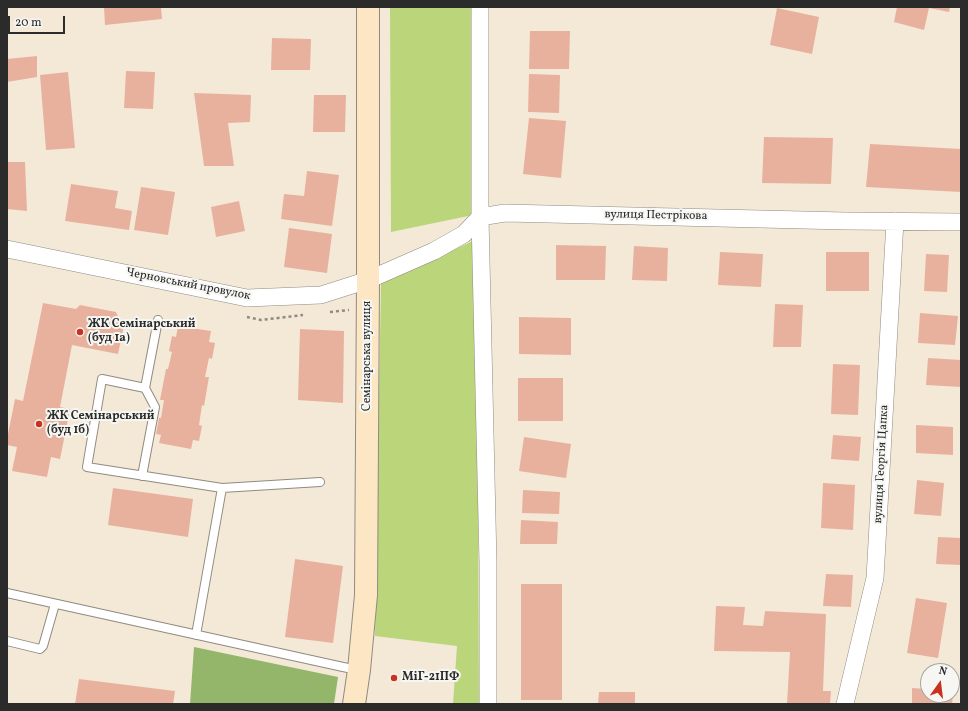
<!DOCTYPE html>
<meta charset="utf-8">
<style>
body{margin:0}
#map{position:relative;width:968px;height:711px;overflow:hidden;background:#f4e9d7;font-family:Vollkorn,serif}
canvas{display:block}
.frame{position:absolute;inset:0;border:8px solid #2b2b2b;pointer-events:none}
.north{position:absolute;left:920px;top:663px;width:40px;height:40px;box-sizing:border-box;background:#f6f6f2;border:1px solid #a5a5a2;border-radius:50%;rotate:14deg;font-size:11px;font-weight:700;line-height:16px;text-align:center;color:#2b2b2b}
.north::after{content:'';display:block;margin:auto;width:14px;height:18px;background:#c8321e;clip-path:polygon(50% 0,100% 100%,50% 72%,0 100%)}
.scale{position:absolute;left:8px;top:16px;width:57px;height:18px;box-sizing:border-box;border:2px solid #2b2b2b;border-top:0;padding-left:5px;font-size:12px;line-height:14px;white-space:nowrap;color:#2b2b2b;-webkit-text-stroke:3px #f6f6f2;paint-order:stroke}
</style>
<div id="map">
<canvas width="968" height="711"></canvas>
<div class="frame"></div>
<div class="north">N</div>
<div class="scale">20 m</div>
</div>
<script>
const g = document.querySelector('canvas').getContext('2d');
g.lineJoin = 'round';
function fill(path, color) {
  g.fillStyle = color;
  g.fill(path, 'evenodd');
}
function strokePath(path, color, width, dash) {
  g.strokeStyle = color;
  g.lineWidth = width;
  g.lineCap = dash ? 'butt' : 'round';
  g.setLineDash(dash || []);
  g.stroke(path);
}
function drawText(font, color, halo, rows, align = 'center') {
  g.font = font + ' Vollkorn,serif';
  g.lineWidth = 4;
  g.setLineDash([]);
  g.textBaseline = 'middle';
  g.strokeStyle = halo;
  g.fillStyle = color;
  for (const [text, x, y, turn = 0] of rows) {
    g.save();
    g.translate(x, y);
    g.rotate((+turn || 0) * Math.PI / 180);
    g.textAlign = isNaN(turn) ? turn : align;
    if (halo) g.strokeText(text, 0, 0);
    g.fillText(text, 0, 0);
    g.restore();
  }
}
fill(new Path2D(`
 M390 7H473V215L391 232Z
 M477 239 479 704H453L457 646 375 636 381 283Z`), '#bad57a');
fill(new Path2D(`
 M194 647 338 677 334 704H190Z`), '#93b66a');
fill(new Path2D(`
 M104 7H161L162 19 105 25Z
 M897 7H950L949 12 929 8 924 30 894 22Z
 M777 8 819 17 812 54 770 45Z
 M530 31H570L569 69H529Z
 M272 38 311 39 310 70H271Z
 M37 56V77L7 82V59Z
 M126 71 155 72 153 109 124 108Z
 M68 72 75 148 46 150 40 75Z
 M529 74 560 75 559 113 528 112Z
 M194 93 251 95 250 122 228 123 234 166H204Z
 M314 95H346L345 132H313Z
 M529 118 566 121 561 178 523 174Z
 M764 137 833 138 831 184 762 183Z
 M870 144 961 149V192L866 187Z
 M7 162H25L27 211 7 209Z
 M307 171 339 175 332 226 281 219 284 194 304 196Z
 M71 184 118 191 115 208 132 211 129 230 65 221Z
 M141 187 175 192 168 235 134 230Z
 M239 201 245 231 216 237 211 207Z
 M289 228 332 234 327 273 284 267Z
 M556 245 606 246 605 280H556Z
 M634 246 668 248 667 281 632 280Z
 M720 252 763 254 761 287 718 285Z
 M826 252H869V291H826Z
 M926 254 949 255 947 292 924 291Z
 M43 303 76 309 80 305 116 312 119 319 125 320 118 354 72 345 60 407 70 409 60 459 51 457 47 477 12 471 17 447 7 445V439L15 399 23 401Z
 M775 304 803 305 801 347H773Z
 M920 313 958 316 955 345 918 343Z
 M519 317 571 318V355L519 354Z
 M178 326 211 331 209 342 215 343 212 359 209 358 205 377H209L204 406 202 405 199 425 202 426 199 441 193 440 191 449 159 443 161 435 156 434 159 418H161L164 400H160L166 369H168L172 352 169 351 172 336 176 337Z
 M300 329 344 331 343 403 298 400Z
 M928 358 961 360V387L926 385Z
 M833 364 860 365 858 415 831 414Z
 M518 378H563V421H518Z
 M916 425 953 427V455L916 453Z
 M833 435 861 437 859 461 831 459Z
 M524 437 571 444 566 478 519 471Z
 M917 480 944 483 941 516 914 514Z
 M823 483 855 485 853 530 821 528Z
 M113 488 193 499 188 537 108 525Z
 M523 490 560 492 559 514 522 513Z
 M521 520 558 522 557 544H520Z
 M938 537 961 538V565L936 564Z
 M295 559 343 566 333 643 285 637Z
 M826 574 853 575 851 607 823 606Z
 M521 584H562V700H521Z
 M916 598 947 603 938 658 907 653Z
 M716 606 745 607 743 625 763 626 765 611 826 614 823 691H831L830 704H787L790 652 714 651Z
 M79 679 175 691 173 704H75Z
 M912 688 928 689V695H953L952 704H912Z
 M599 692H635V704H598Z`), '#e8b19e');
const service = new Path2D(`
 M158 320 145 388 102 379 87 467 222 488
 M142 476 155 407 145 388
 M7 593 343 667 358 670
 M196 635 222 488 320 482
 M7 641 40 649 43 646 55 604`);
const minor = new Path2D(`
 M480 7V217L488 563V704
 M7 249 247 298 321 295 368 280 434 251 464 234 480 217 505 213 846 221 961 222
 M845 704 875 578 895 221`);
const secondary = new Path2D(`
 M354 704 359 670 366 595 368 280V7`);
strokePath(service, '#908a81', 10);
strokePath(minor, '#908a81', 18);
strokePath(secondary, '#908a81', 24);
strokePath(new Path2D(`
 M330 312 349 310
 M247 317 261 320 303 315`), '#908a81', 2.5, [3, 3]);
strokePath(service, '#fff', 8);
strokePath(minor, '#fff', 17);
strokePath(secondary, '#fce6c4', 22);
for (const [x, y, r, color] of [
 [80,332,4,"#c8321e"],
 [39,424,4,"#c8321e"],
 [394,678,4,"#c8321e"]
]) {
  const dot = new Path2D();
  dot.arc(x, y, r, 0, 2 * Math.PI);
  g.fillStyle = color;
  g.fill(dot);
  strokePath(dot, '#f6f6f2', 1.5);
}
drawText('12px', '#2b2b2b', '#f6f6f2', [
 ["вулиця Пестрікова",656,216,1],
 ["Черновський провулок",188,285,11],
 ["Семінарська вулиця",368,356,-90],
 ["вулиця Георгія Цапка",882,464,-87]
]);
drawText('bold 12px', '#2b2b2b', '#f6f6f2', [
 ["ЖК Семінарський",88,325],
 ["(буд 1а)",88,339],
 ["ЖК Семінарський",47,417],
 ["(буд 1б)",47,431],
 ["МіГ-21ПФ",402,678]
], 'left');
</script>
